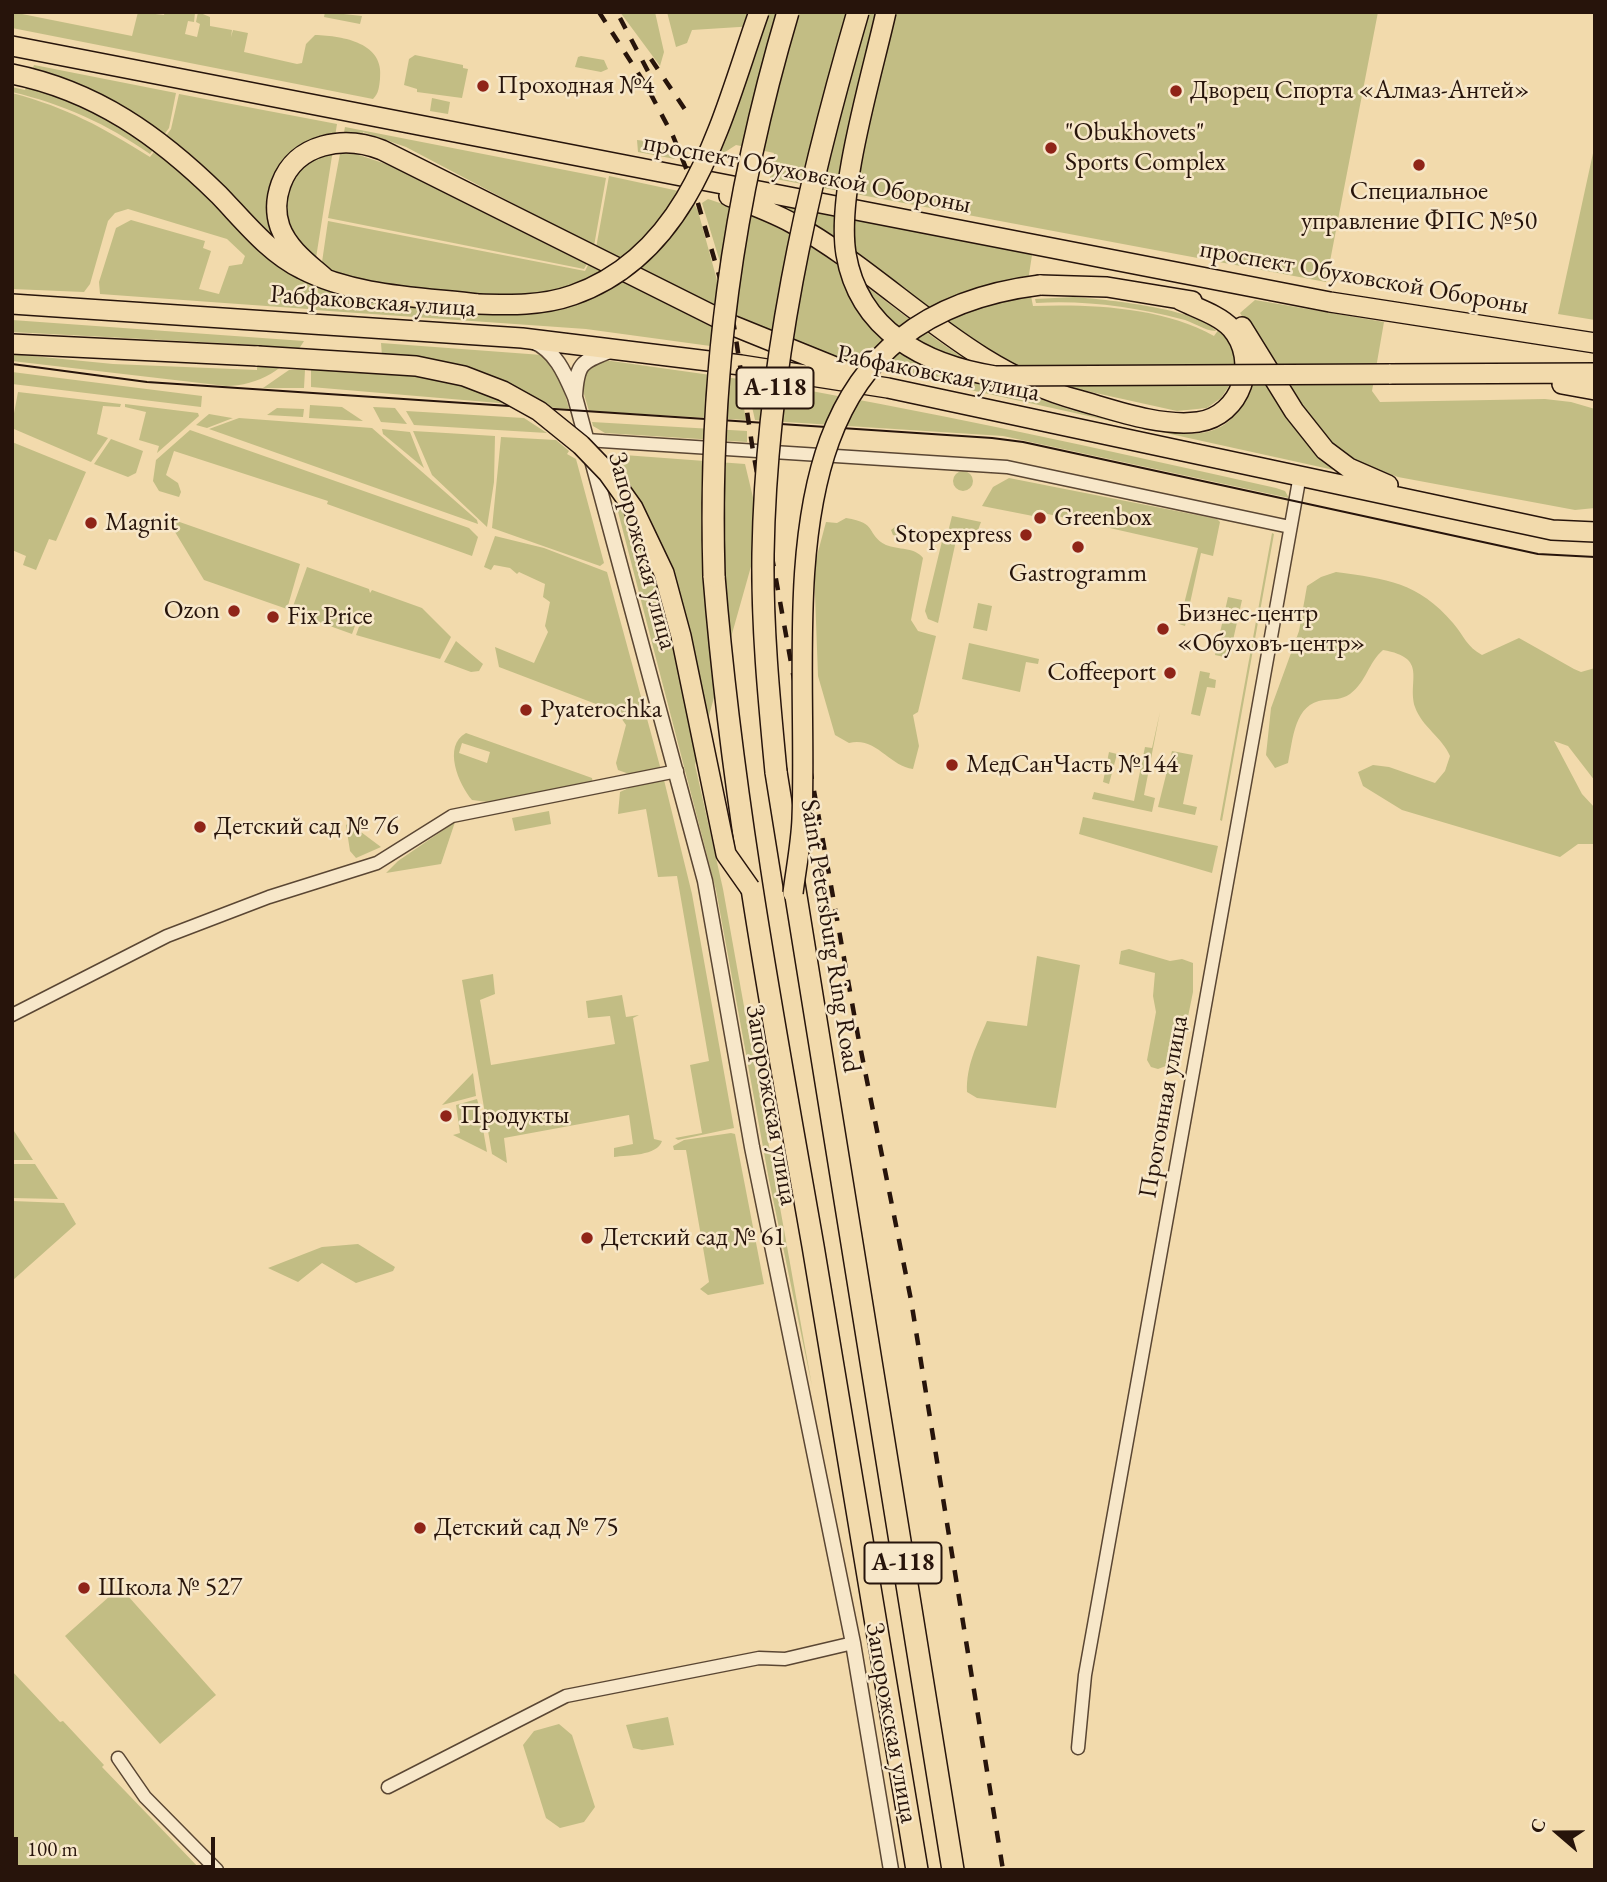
<!DOCTYPE html>
<meta charset="utf-8">
<style>
body{margin:0}
#map{position:relative;width:1607px;height:1882px;overflow:hidden;background:#f2daac;font-family:"EB Garamond",serif}
canvas{display:block}
.frame{position:absolute;inset:0;border:14px solid #27140b;pointer-events:none}
.north{position:absolute;left:1523px;top:1798px;width:70px;height:70px;-webkit-text-stroke:5px #f7e7c9;paint-order:stroke;rotate:290deg;font-size:19px;font-weight:700;line-height:28px;text-align:center;color:#27140b}
.north::after{content:'';display:block;margin:auto;width:24px;height:32px;background:#27140b;clip-path:polygon(50% 0,100% 100%,50% 72%,0 100%)}
.scale{position:absolute;left:14px;top:1837px;width:201px;height:32px;box-sizing:border-box;border:4px solid #27140b;border-top:0;padding-left:9px;font-size:21px;line-height:24px;white-space:nowrap;color:#27140b;-webkit-text-stroke:5px #f7e7c9;paint-order:stroke}
</style>
<div id="map">
<canvas width="1607" height="1882"></canvas>
<div class="frame"></div>
<div class="north">С</div>
<div class="scale">100 m</div>
</div>
<script>
const g = document.querySelector('canvas').getContext('2d');
g.lineJoin = 'round';
function fill(path, color) {
  g.fillStyle = color;
  g.fill(path, 'evenodd');
}
function strokePath(path, color, width, dash) {
  g.strokeStyle = color;
  g.lineWidth = width;
  g.lineCap = dash ? 'butt' : 'round';
  g.setLineDash(dash || []);
  g.stroke(path);
}
function drawText(font, color, halo, rows, align = 'center') {
  g.font = font + ' "EB Garamond",serif';
  g.lineWidth = 5;
  g.setLineDash([]);
  g.textBaseline = 'middle';
  g.strokeStyle = halo;
  g.fillStyle = color;
  for (const [text, x, y, turn = 0] of rows) {
    g.save();
    g.translate(x, y);
    g.rotate((+turn || 0) * Math.PI / 180);
    g.textAlign = isNaN(turn) ? turn : align;
    if (halo) g.strokeText(text, 0, 0);
    g.fillText(text, 0, 0);
    g.restore();
  }
}
fill(new Path2D(`
 M12 12 132 36 138 12 164 15 165 12H192L195 13 194 22 188 21 185 34 197 37 200 24 196 22 198 12 210 17V26L232 30 231 37 233 30 248 33 244 52 297 64 302 63 306 44 315 35C344 36 385 43 380 79 379 87 379 93 373 99L12 28Z
 M325 12 362 16 360 24 324 17Z
 M620 12H655L664 52 660 66Z
 M667 12H1378L1326 282 770 178 774 153 736 145 722 154 716 152 755 26 692 30 687 43 676 47Z
 M415 55 463 65V68L468 69 462 98 417 92V89L404 85 409 59Z
 M581 56 604 60 608 69 601 72 575 67 578 57Z
 M34 65 176 93 169 128 150 154C107 124 63 104 12 92V87L25 90Z
 M12 93C68 108 102 127 150 157L171 129 179 94 337 124 308 309 100 294 99 282 116 228 131 220 205 241 203 248 211 251 199 289 219 294 229 266 242 264 245 256 227 239 128 209 115 213 108 221 90 284 84 292 12 289Z
 M432 98 450 102 448 114 430 111Z
 M345 127 606 178 594 246 406 147 363 132 359 155 395 167 587 264 584 269 328 218Z
 M637 140 669 144 675 159 638 152Z
 M1595 144V320L1558 314Z
 M609 176 688 193 698 211 726 313 596 248Z
 M708 199C750 212 790 232 826 257 887 299 943 351 1009 385 1049 406 1092 416 1135 426 1202 440 1237 442 1257 368L1303 439 1334 470 893 373 820 352 737 318 702 203Z
 M765 200 1029 252 1032 255 1028 281 1033 306C1091 304 1162 307 1214 336L1219 329 1231 344 1236 361 1229 386 1221 398 1207 408 1177 411 1073 388 1013 364 982 345 786 209Z
 M328 221 585 271 589 263 726 329 725 348 586 329 315 310Z
 M1074 297C1102 299 1201 309 1216 331 1207 332 1192 321 1181 319 1134 307 1085 300 1036 303L1035 299Z
 M1255 300 1384 322 1372 391 1380 402 1545 399 1571 402 1595 409V508L1575 510 1398 477 1353 461 1315 429 1240 313Z
 M12 320 304 341C288 368 258 386 226 386L12 361V354L113 364 257 370V345L12 332Z
 M381 343 542 355 560 376 569 409 311 387V355L382 356Z
 M604 360 739 379 746 420 589 411 581 384 585 368Z
 M289 370H305L304 388H263Z
 M12 372 202 396 201 407 12 384Z
 M746 380C924 409 1100 449 1276 488L1285 491 1289 498 1003 436 755 420Z
 M18 392 121 404 120 407 103 406 97 434 108 438 91 462 14 429 12 424Z
 M125 404 198 413 199 416 157 453 159 446 139 440 146 412 125 407Z
 M310 405 342 407 363 421 309 418Z
 M373 407 395 408 407 424 381 422Z
 M277 408 304 409 303 417 267 415Z
 M406 411 524 418 547 433 414 425Z
 M209 414 232 418H233L207 428 196 425Z
 M239 418 372 428 477 520 478 524 209 429Z
 M592 422 747 431V442L605 433 593 426Z
 M382 429 410 432 424 468 383 434Z
 M190 430 469 528 478 537 472 556 327 504 328 501 174 451 166 475 178 483 181 492 179 497 159 491 153 481 156 460Z
 M413 431 495 436 494 482 487 527 432 475Z
 M501 437 556 440 569 451 567 454 576 459 604 563 600 566 492 528Z
 M111 439 143 451 136 473 128 477 94 464Z
 M12 442 86 472 56 541 49 539 36 570 23 565 26 556 12 550Z
 M624 455 745 464 761 531 695 765 723 889 812 1386 769 1180 716 890 616 504 604 474 617 457Z
 M953 481a10 10 0 1 1 20 0a10 10 0 1 1-20 0Z
 M1009 478 1217 519 1220 522 1213 556 1201 553 1185 626 1179 624 1198 548 1039 512 1038 517 982 506 993 487Z
 M952 516 981 522 975 538 948 532Z
 M846 518C879 523 865 534 886 545 898 550 915 547 923 558L911 620 918 631 936 636 918 712 913 715 919 746 913 769C889 766 876 736 849 743L835 735 818 676 814 567 826 522 837 523Z
 M171 519 300 564 287 609 204 580 172 527Z
 M896 526 925 532H927L918 540 893 535 891 530Z
 M944 533 957 536 938 623 928 619 925 611Z
 M1272 533 1274 534 1222 821 1220 820Z
 M495 536 544 548 607 572 661 770 632 775 618 770 616 763 626 725 617 712 499 667 495 647 534 663 548 632 545 626 550 602 543 597 545 584 519 572 517 574 510 568 494 565 491 570 484 567Z
 M307 567 369 589 370 593 372 590 422 608 451 637 440 659 356 635 364 613 360 612 352 634 291 612Z
 M1336 572C1387 579 1418 582 1453 623 1464 636 1467 647 1482 655L1519 638 1574 669 1581 672 1595 668V781L1568 746 1554 741 1582 794 1595 808V844H1578L1560 857 1402 810 1363 786 1358 772 1373 765 1389 767 1435 783 1445 771 1450 756C1442 737 1422 727 1415 707 1407 680 1429 658 1383 650 1368 663 1367 681 1350 694 1341 700 1334 699 1324 700 1294 703 1293 740 1288 763L1275 768 1266 755 1271 708 1299 631 1307 586 1321 577Z
 M1228 597 1242 600 1229 658 1215 655Z
 M978 603 992 606 987 631 973 628Z
 M456 641 483 664 479 671 471 672 444 662Z
 M969 643 1039 659 1038 664 1026 662 1020 692 962 679Z
 M1200 671 1210 673 1209 678 1216 680 1215 688 1207 687 1200 716 1191 714Z
 M1160 712 1144 795 1155 798 1152 812 1092 799 1094 792 1134 801 1145 747 1152 748Z
 M466 733 592 778 593 784 488 802 472 800C459 785 442 746 466 733ZM462 743 490 752 487 763 459 753Z
 M1172 751 1193 755 1183 804 1197 807 1195 815 1158 807Z
 M1109 752 1117 754 1109 784 1103 782Z
 M664 780 692 894 734 1128 678 1140 675 1138 702 1133 690 1065 709 1061 677 876 658 877 646 809 618 814 620 792 633 786Z
 M549 811 551 824 515 831 512 818Z
 M1083 817 1218 846 1212 873 1079 834Z
 M455 822 441 864 386 873 398 861Z
 M349 823 381 847 356 858 350 851 346 825Z
 M1129 949 1170 961 1182 959 1193 963V992L1179 1061 1158 1069 1151 1067 1147 1060 1156 1012 1153 996 1155 973 1119 964 1121 951Z
 M1037 956 1080 965 1056 1108 977 1098 967 1092C966 1065 977 1045 987 1021L1027 1026Z
 M493 974 495 994 480 1000 491 1065 615 1044 610 1016 588 1018 586 1001 622 995 626 1017 639 1015 633 1018 654 1139 662 1141C657 1156 628 1155 614 1157V1148L633 1144 629 1115 504 1138 507 1163 492 1154 462 980Z
 M473 1073 476 1096 442 1105Z
 M477 1099 479 1106 487 1152 453 1135 460 1133 456 1105Z
 M12 1128 33 1160H12Z
 M731 1133 735 1134 764 1284 708 1295 700 1289 709 1282 686 1150H674L673 1146 684 1140Z
 M12 1164H35L58 1199 12 1198Z
 M12 1201 64 1203 76 1224 12 1281Z
 M358 1244 395 1267 393 1271 356 1283 322 1263 298 1282 268 1268 322 1247Z
 M120 1587 216 1695 160 1744 65 1636Z
 M12 1671 60 1722 63 1721 104 1765 102 1767 201 1870H12Z
 M668 1717 674 1745 642 1750 633 1748 626 1725Z
 M559 1724 572 1735 595 1807 584 1822 560 1828 546 1818 523 1745 534 1731Z`), '#c2bd84');
const minor = new Path2D(`
 M586 440 1007 467 1290 527
 M12 1015 167 936 269 897 377 863 452 816 677 771
 M1078 1748 1085 1675 1300 475
 M118 1758 145 1797 217 1870
 M388 1787 566 1696 759 1658 785 1659 853 1643`);
const tertiary = new Path2D(`
 M532 341C556 350 566 376 575 397L705 881 752 1147 853 1643 891 1870
 M575 396C577 362 582 362 612 350`);
const primary = new Path2D(`
 M12 46 1330 302 1595 343
 M12 74C96 91 159 136 219 195 244 221 269 253 302 269 354 296 420 297 478 304
 M729 196C750 204 772 212 792 223 890 277 967 371 1078 400 1114 410 1160 427 1198 422 1241 416 1260 361 1231 328 1219 315 1196 308 1180 300
 M326 279C309 264 288 249 280 227 275 213 276 198 281 184 296 143 344 135 382 150L734 326 855 375
 M1040 285 1107 287 1192 301
 M12 304 522 338 741 365 888 388 1552 530 1595 532
 M1242 327 1294 411 1325 450 1349 468 1388 485
 M12 344 258 356
 M1389 374 1595 373
 M1562 384 1595 390`);
const motorway = new Path2D(`
 M714 576C732 801 774 1023 813 1246 849 1454 883 1662 917 1870
 M776 772 953 1870`);
strokePath(minor, '#5a4633', 15);
strokePath(tertiary, '#5a4633', 17);
strokePath(primary, '#27140b', 22);
strokePath(motorway, '#27140b', 24);
strokePath(minor, '#f7e7c9', 12);
strokePath(tertiary, '#f7e7c9', 14);
strokePath(primary, '#f2daac', 19);
strokePath(motorway, '#f2daac', 21);
strokePath(new Path2D(`
 M12 364 147 382 992 438 1023 442 1538 554 1595 557`), '#27140b', 2);
strokePath(new Path2D(`
 M599 12 647 87 673 136 692 183 734 326 753 451 858 1036 911 1300 1003 1870
 M620 18 651 77
 M651 59 690 117`), '#27140b', 4.5, [12, 12]);
const primaryBridge = new Path2D(`
 M886 12C872 75 836 193 846 254 859 331 925 365 995 376L1389 374
 M478 304C510 305 542 306 573 295 693 253 721 119 759 12
 M258 356 416 366 464 376 503 391 539 411 581 445 608 473 633 508 664 573 681 636 726 854 750 888
 M793 893C796 869 801 844 802 819 810 612 752 321 1040 285`);
const motorwayBridge = new Path2D(`
 M714 576C708 379 732 201 788 12
 M776 772C769 699 762 627 763 554 766 369 806 190 858 12`);
strokePath(primaryBridge, '#27140b', 22, []);
strokePath(motorwayBridge, '#27140b', 24, []);
strokePath(primaryBridge, '#f2daac', 19);
strokePath(motorwayBridge, '#f2daac', 21);
for (const [x, y, r, color] of [
 [483,86,7,"#8f2418"],
 [1176,91,7,"#8f2418"],
 [1051,148,7,"#8f2418"],
 [1419,165,7,"#8f2418"],
 [1040,518,7,"#8f2418"],
 [91,523,7,"#8f2418"],
 [1026,535,7,"#8f2418"],
 [1078,547,7,"#8f2418"],
 [234,611,7,"#8f2418"],
 [273,617,7,"#8f2418"],
 [1163,629,7,"#8f2418"],
 [1170,673,7,"#8f2418"],
 [526,710,7,"#8f2418"],
 [952,765,7,"#8f2418"],
 [200,827,7,"#8f2418"],
 [446,1116,7,"#8f2418"],
 [587,1238,7,"#8f2418"],
 [420,1528,7,"#8f2418"],
 [84,1588,7,"#8f2418"]
]) {
  const dot = new Path2D();
  dot.arc(x, y, r, 0, 2 * Math.PI);
  g.fillStyle = color;
  g.fill(dot);
  strokePath(dot, '#f7e7c9', 2.5);
}
for (const [x, y, w] of [
 [775,388,77],
 [903,1563,77]
]) {
  const box = new Path2D();
  box.roundRect(x - w / 2, y - 20.5, w, 41, 5);
  g.fillStyle = '#f7e7c9';
  g.fill(box);
  strokePath(box, '#27140b', 2);
}
drawText('bold 24px', '#27140b', null, [
 ["А-118",775,388],
 ["А-118",903,1563]
]);
drawText('26px', '#27140b', '#f7e7c9', [
 ["Проходная №4",497,86],
 ["Дворец Спорта «Алмаз-Антей»",1190,91],
 ["\"Obukhovets\"",1065,133],
 ["Sports Complex",1065,163],
 ["Специальное",1419,192,"center"],
 ["управление ФПС №50",1419,222,"center"],
 ["Greenbox",1054,518],
 ["Magnit",105,523],
 ["Stopexpress",1012,535,"right"],
 ["Gastrogramm",1078,574,"center"],
 ["Ozon",220,611,"right"],
 ["Бизнес-центр",1177,614],
 ["«Обуховъ-центр»",1177,644],
 ["Fix Price",287,617],
 ["Coffeeport",1156,673,"right"],
 ["Pyaterochka",540,710],
 ["МедСанЧасть №144",966,765],
 ["Детский сад № 76",214,827],
 ["Продукты",460,1116],
 ["Детский сад № 61",601,1238],
 ["Детский сад № 75",434,1528],
 ["Школа № 527",98,1588]
], 'left');
drawText('26px', '#27140b', '#f7e7c9', [
 ["проспект Обуховской Обороны",807,174,11],
 ["проспект Обуховской Обороны",1364,278,10],
 ["Рабфаковская улица",373,302,4],
 ["Рабфаковская улица",938,374,11],
 ["Запорожская улица",642,551,75],
 ["Saint Petersburg Ring Road",830,936,81],
 ["Запорожская улица",771,1105,80],
 ["Прогонная улица",1164,1107,-80],
 ["Запорожская улица",891,1723,80]
]);
</script>
